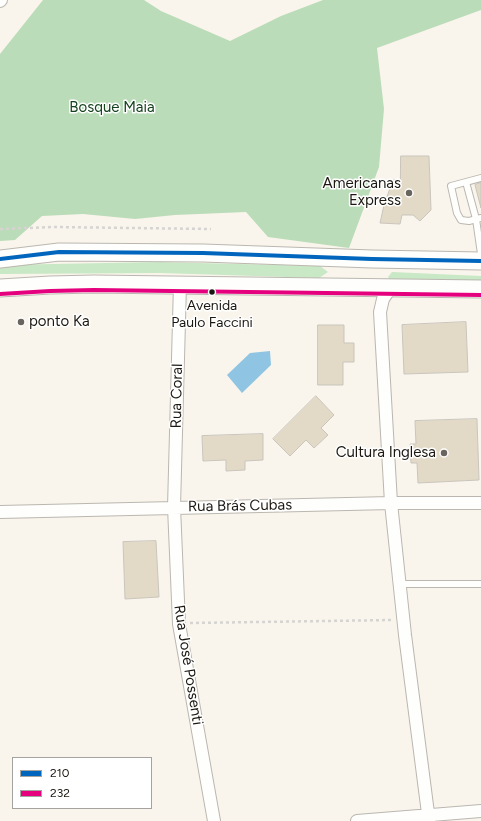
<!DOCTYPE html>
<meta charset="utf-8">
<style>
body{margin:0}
#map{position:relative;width:481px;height:821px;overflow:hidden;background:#f9f5ec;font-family:Figtree,sans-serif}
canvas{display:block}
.legend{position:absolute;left:12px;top:757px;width:140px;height:52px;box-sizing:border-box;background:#fff;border:1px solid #a4a3a0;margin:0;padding:5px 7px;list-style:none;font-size:12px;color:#1c1811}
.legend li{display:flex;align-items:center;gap:8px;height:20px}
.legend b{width:20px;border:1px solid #a4a3a0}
</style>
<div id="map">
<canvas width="481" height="821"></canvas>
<ul class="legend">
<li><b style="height:5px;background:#0065bd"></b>210</li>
<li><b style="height:5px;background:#e5007d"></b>232</li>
</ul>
</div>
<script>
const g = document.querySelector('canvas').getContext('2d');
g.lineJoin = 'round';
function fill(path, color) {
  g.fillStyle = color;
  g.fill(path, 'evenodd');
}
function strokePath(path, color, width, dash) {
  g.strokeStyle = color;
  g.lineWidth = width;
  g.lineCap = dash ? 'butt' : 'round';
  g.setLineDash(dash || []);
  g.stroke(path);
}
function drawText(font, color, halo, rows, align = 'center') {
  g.font = font + ' Figtree,sans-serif';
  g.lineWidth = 3;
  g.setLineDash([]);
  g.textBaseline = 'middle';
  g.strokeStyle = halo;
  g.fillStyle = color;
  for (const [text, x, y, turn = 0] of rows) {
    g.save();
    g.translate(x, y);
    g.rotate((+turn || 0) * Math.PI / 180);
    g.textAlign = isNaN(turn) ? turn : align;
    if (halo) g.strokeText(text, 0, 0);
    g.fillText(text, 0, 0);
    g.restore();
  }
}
fill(new Path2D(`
 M159 262 320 266 328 272 319 278 160 273 0 274V265Z
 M392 272 481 276V288L392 284 388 277Z`), '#c9e8c6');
fill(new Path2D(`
 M43 0H144L161 11 230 41 281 16 323 0H481V10L377 48 384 109 379 167 349 248 268 237 246 212 175 215 135 219 83 214 42 216 15 240 0 241V54Z`), '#bbdcb8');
fill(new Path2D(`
 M270 351 271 365 242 393 227 375 250 353Z`), '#8fc5e2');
const building = new Path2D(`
 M401 156H429L431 210 420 221 413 215H402L400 224 380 223 384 205 393 180H400Z
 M481 183V208L475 185Z
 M466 322 468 372 404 374 402 325Z
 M318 325H344V343H354V362H343V385H318Z
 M316 396 334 415 321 428 328 435 314 448 306 440 290 456 273 439Z
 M477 419 479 480 418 483 417 463H411L410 444H416L415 421Z
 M263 434V460L245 461V470L226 471V460L203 461 202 436Z
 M156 541 159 597 125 599 123 542Z`);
fill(building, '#e2dac7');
strokePath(building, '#c9c5bd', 1);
const service = new Path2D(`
 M481 178 451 186 457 213 461 220 469 221 481 218
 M466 182 476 219 481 254
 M399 584H481`);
const minor = new Path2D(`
 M0 1 1 0
 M180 284 174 507 179 624 214 821
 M391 287 383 299 380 312 391 503 405 635 429 821
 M0 512 391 503H481
 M357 821 481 811`);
const secondary = new Path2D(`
 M0 259 59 252 203 253 372 259 481 261
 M0 288 50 285 94 284 481 289`);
strokePath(service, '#bbb7b0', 8);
strokePath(minor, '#bbb7b0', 14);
strokePath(secondary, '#bbb7b0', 19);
strokePath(new Path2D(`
 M0 229 54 227 211 229
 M190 623 393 620`), '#d5d4d1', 2.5, [3, 3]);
strokePath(service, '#fefefc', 6);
strokePath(minor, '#fefefc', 12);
strokePath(secondary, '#fefefc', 17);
strokePath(new Path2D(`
 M0 259 59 252 203 253 372 259 481 261`), '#0065bd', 4);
strokePath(new Path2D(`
 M0 294 50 291 94 290 481 295`), '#e5007d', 4);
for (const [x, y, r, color] of [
 [409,193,4,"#69655e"],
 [212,292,3.5,"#1c1811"],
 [21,322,4,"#69655e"],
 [444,453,4,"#69655e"]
]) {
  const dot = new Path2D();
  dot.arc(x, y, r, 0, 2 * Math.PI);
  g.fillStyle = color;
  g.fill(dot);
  strokePath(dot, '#fff', 1.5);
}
drawText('14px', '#1c1811', '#fff', [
 ["Avenida",212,306],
 ["Paulo Faccini",212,323]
]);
drawText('15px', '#15421d', '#fff', [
 ["Bosque Maia",112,108]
]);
drawText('15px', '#1c1811', '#fff', [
 ["Americanas",401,184],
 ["Express",401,201],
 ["ponto Ka",29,322,"left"],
 ["Cultura Inglesa",436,453]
], 'right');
drawText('15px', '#1c1811', '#fff', [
 ["Rua Coral",177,396,-89],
 ["Rua Brás Cubas",240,506,-1],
 ["Rua José Possenti",188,665,81]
]);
</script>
